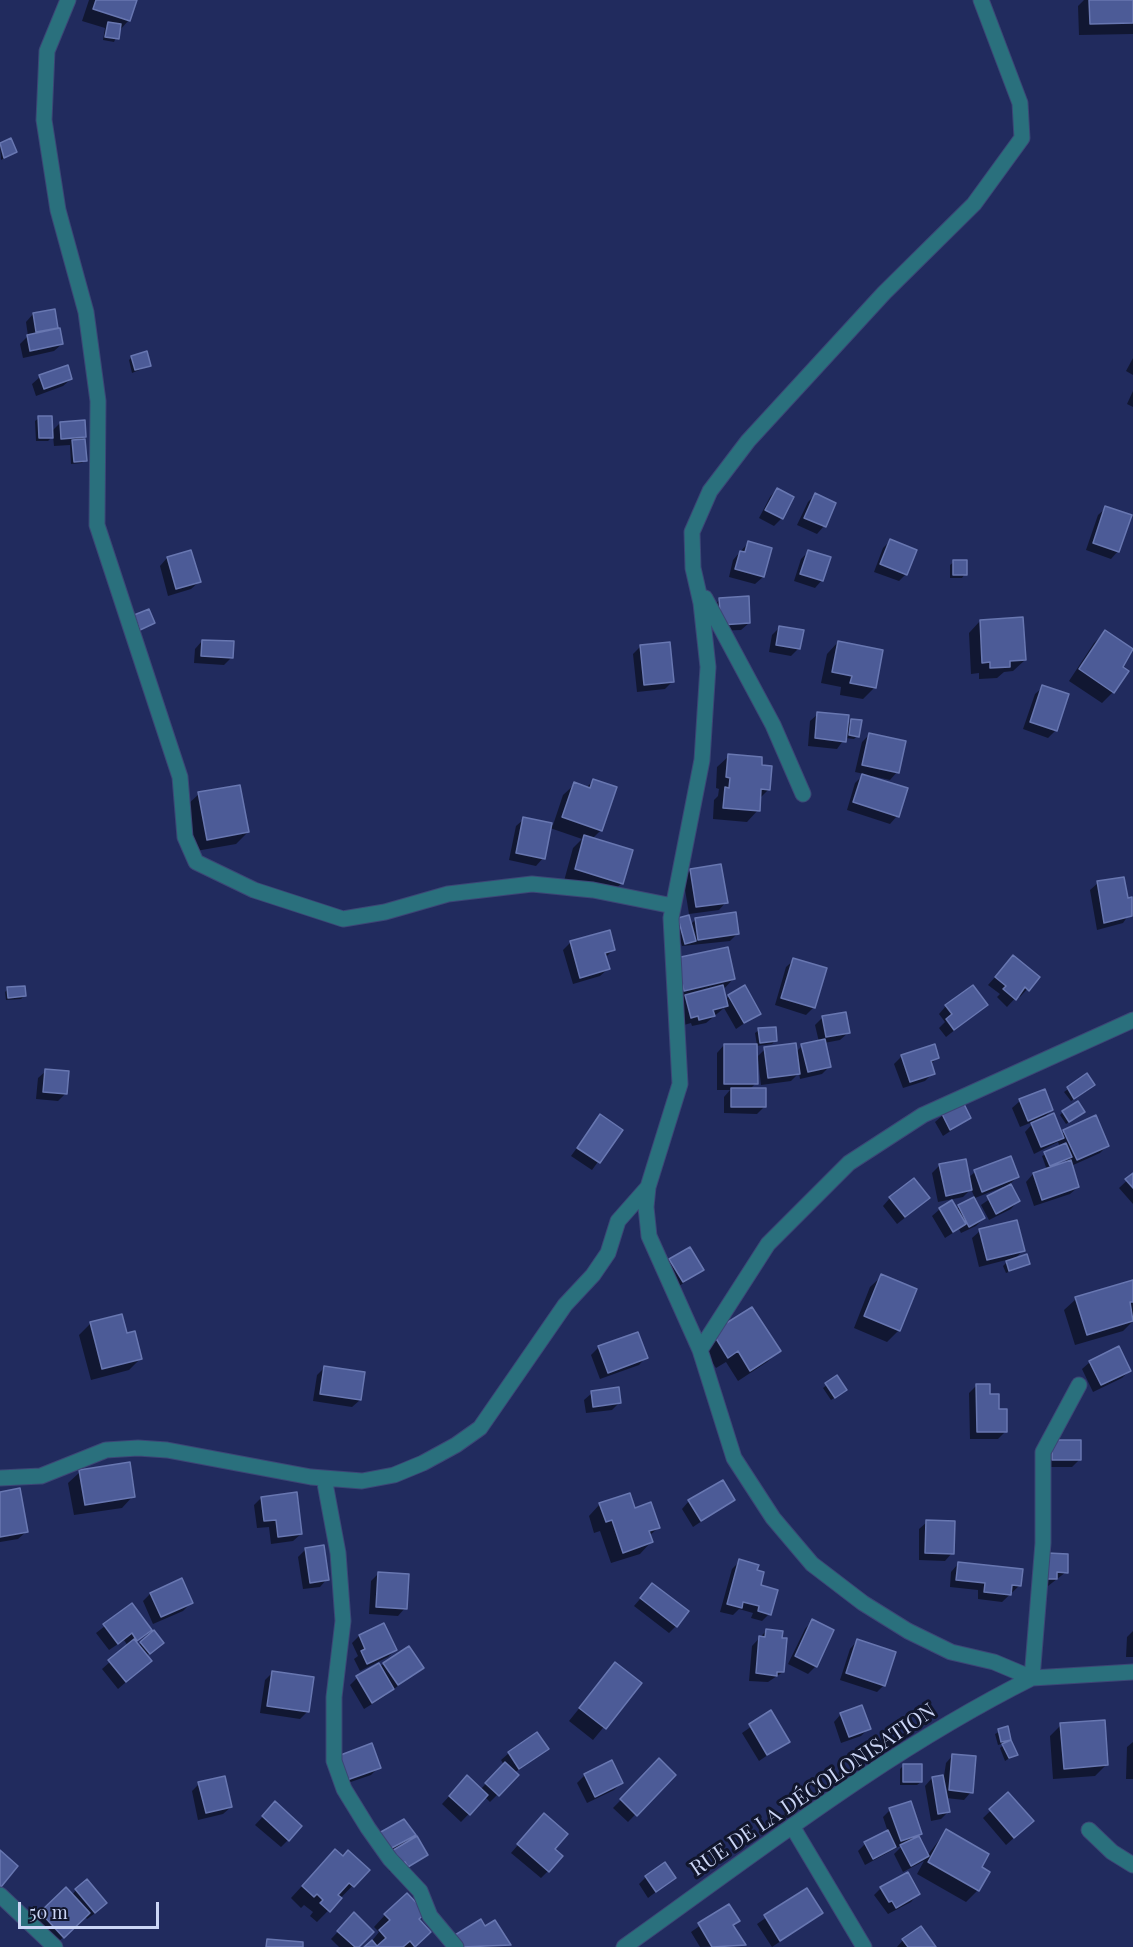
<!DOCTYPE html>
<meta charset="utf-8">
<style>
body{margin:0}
#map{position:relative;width:1133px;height:1947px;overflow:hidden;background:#212b5e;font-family:"Playfair Display",serif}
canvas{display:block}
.scale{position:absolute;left:18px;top:1902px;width:141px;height:27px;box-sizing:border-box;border:3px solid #ccd6f6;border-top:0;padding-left:8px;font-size:18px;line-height:21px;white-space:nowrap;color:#ccd6f6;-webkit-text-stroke:4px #11162d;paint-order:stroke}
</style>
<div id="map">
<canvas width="1133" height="1947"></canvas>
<div class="scale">50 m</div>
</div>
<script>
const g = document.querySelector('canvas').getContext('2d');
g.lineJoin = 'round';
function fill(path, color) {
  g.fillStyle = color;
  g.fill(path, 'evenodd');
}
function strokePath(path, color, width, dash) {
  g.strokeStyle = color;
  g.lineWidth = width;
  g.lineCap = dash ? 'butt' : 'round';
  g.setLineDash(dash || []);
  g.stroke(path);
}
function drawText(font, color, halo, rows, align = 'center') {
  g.font = font + ' "Playfair Display",serif';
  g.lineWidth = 6;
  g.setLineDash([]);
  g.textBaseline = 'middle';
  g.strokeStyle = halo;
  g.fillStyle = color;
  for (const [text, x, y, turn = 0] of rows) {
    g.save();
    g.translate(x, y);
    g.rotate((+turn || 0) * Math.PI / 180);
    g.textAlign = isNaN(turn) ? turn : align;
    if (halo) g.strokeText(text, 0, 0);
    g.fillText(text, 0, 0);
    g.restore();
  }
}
fill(new Path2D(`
 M89 0H135L129 20 119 31 114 42 103 40 105 28 82 21Z
 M1084 0H1133V34L1079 35 1078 6Z
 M10 140 16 151 1 160 0 145Z
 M33 314 57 327 52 332 62 344 54 351 23 358 20 344 28 336 26 322Z
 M132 357 149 366 132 373 129 360Z
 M1133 358V375L1126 371Z
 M40 377 71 379 63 386 36 396 32 384Z
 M1133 391V407L1127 404Z
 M39 418 51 432 60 423 84 437 80 441 85 460 82 463 71 464 70 445 54 446 53 436 48 441H36L35 421Z
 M777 489 782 518 774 526 759 518 770 497Z
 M815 495 834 504 824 526 817 534 797 525 808 502Z
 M1106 508 1118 551 1111 559 1086 550 1098 515Z
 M890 541 906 574 899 581 874 572 883 548Z
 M748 543 763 577 755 584 729 577 733 560Z
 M808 552 822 580 815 588 794 581 801 559Z
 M167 558 199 582 191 589 168 596 160 566Z
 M954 562 965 574 962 578H950V565Z
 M720 599 749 623 741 630 714 631 713 607Z
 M980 621 1025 660 1013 671 1004 672 997 678 979 679V673L971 674 969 633Z
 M780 627 799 648 791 656 769 652 772 635Z
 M1105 632 1132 650 1121 667 1113 692 1102 703 1069 681 1094 643Z
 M202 641 232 657 224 665 194 663 195 649Z
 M838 642 874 688 863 699 840 695 841 687 821 683 827 654Z
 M641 646 673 681 665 689 637 692 633 654Z
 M1043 687 1067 695 1055 731 1048 738 1023 729 1035 694Z
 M818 714 846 726 852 720 857 736 854 739 845 738 837 749 808 746 810 721Z
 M869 735 897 772 890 780 872 776 871 778 897 816 890 824 847 810 855 783 864 774 855 772 862 742Z
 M729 756 760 767 769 789 759 799 758 810 747 822 713 819 714 800 718 796 719 789 716 788 717 767Z
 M593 781 601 830 592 839 622 883 610 894 564 881 573 848 582 839 550 828 543 858 536 866 509 860 516 826 524 819 553 825 563 795 575 784 586 788Z
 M199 794 248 832 236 844 196 851 187 805Z
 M691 870 726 902 719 910 689 914 683 877Z
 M1098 883 1126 899H1130L1132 910 1123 923 1097 930 1090 890Z
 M679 919 690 925 695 920 738 933 730 941 682 946 676 923Z
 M571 942 614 949 606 957 608 969 600 976 573 984 563 950Z
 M1013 957 1038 977 1020 997 1018 995 1007 1007 997 997 1000 994 988 985Z
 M677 959 734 978 723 990 725 1000 729 996 759 1013 736 1029 724 1008 706 1023 692 1026 691 1023 684 1025 679 1004 683 999 672 1001 666 971Z
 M794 960 814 1007 806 1015 775 1005 786 967Z
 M8 989 24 996 21 999 6 1000 5 992Z
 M986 1005 946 1037 939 1028 945 1022 939 1014 946 1006Z
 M823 1017 848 1033 840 1040 824 1043 830 1066 822 1074 800 1079 799 1073 791 1081 761 1085 758 1060H756V1083L750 1089 765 1106 757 1114 724 1113V1097L730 1090H717V1053L724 1045H757L755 1033 759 1030 775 1041 772 1044 756 1046V1058L765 1049 796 1052 802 1046 819 1042 815 1025Z
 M902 1056 937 1058 930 1065 933 1073 925 1081 903 1088 894 1064Z
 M46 1071 65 1094 58 1101 36 1099 38 1078Z
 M1087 1075 1090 1089 1071 1101 1064 1092Z
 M1020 1101 1052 1110 1041 1120 1061 1134 1095 1117 1108 1145 1100 1153 1071 1166 1078 1187 1070 1194 1034 1206 1026 1182 1033 1174 1047 1170 1042 1156 1060 1147 1058 1142 1034 1154 1025 1132 1035 1121 1020 1127 1012 1108ZM1066 1160 1067 1163 1056 1167V1164Z
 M1063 1112H1083L1066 1124 1060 1115Z
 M943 1115 970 1118 943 1136 935 1122Z
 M600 1116 621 1130 592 1170 571 1156Z
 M939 1166 968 1178 975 1172 1017 1177 1010 1184 1018 1201 1011 1209 989 1220 981 1205 1004 1189 1003 1187 975 1198 971 1189 963 1197 938 1202 932 1173Z
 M1133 1175V1204L1119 1188Z
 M890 1198 921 1205 897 1224 883 1206Z
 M973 1199 984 1218 976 1226 961 1233 959 1229 945 1238 932 1216 940 1209 955 1210Z
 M980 1231 1023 1250 1014 1260 1028 1264 1006 1273 1003 1266 1010 1259 979 1267 972 1238Z
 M670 1260 702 1270 675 1289 663 1268Z
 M882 1276 899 1330 887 1342 854 1328 870 1287Z
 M1133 1281V1321L1123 1331 1075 1345 1064 1310 1076 1299Z
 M91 1323 126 1335 140 1359 129 1370 91 1380 79 1335Z
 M713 1333 779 1351 767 1362 738 1381 726 1362 716 1368 701 1345Z
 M599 1347 646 1357 639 1365 600 1379 591 1355Z
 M1090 1362 1129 1371 1122 1378 1093 1392 1082 1369Z
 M324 1368 360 1400 352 1407 313 1401 317 1375Z
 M837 1377 842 1393 831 1400 823 1388Z
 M976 1386 989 1395 998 1410 1006 1431 998 1439H970L969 1393Z
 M592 1393 620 1402 612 1410 586 1413 584 1400Z
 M1053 1441 1079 1460 1072 1467H1045Z
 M80 1472 133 1496 122 1508 74 1515 68 1483Z
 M0 1493 26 1532 18 1539 0 1542Z
 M261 1498 301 1534 293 1541 271 1544 269 1527 257 1528 254 1505Z
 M733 1500 693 1527 682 1509 689 1501Z
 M600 1504 634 1509 658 1528 649 1536 651 1542 640 1554 611 1563 600 1531 594 1533 589 1516Z
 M927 1522 952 1553 945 1561 919 1560V1529Z
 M306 1549 327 1579 320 1587 303 1589 298 1557Z
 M740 1561 755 1571 769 1614 762 1621 751 1618 753 1613 739 1609 733 1615 720 1612 732 1569Z
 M1041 1562 1066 1572 1048 1586H1040Z
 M958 1564 1020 1585 1002 1602 978 1599V1590L950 1587 951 1572Z
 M378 1574 405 1608 398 1616 369 1614 371 1581Z
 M652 1585 676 1626 669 1633 634 1606Z
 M150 1594 191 1603 183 1611 153 1624 143 1601Z
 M132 1605 142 1637 135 1642 138 1646 141 1643 159 1646 146 1656 150 1661 118 1689 102 1669 128 1646 124 1640 109 1650 96 1633Z
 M812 1621 816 1666 808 1674 788 1664 805 1629Z
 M766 1631 783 1672 768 1682 749 1681 752 1646Z
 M1133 1631V1657H1126L1127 1637Z
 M359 1636 395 1650 388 1657 360 1671 354 1659 358 1656 352 1643Z
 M857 1641 884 1685 877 1692 840 1680 850 1649Z
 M384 1664 422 1667 385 1696 364 1709 350 1685 357 1678Z
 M615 1664 640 1683 593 1740 569 1721Z
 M272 1673 307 1712 300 1719 260 1713 265 1680Z
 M771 1713 788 1741 759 1761 742 1733Z
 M841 1714 869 1728 861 1736 841 1743 834 1722Z
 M1061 1725 1107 1764 1095 1776 1053 1779 1050 1736Z
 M1007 1728 1016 1754 1005 1761 1000 1748 1005 1743 998 1745 995 1734Z
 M1133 1742V1779H1126L1127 1747Z
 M547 1749 514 1773 516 1776 490 1802 485 1797 461 1822 442 1804 467 1777 480 1790 504 1765 501 1760 509 1753Z
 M953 1755 971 1792 964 1800 946 1798 948 1812 941 1819 931 1821 925 1786 932 1778 944 1776 946 1763Z
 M659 1761 674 1775 628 1822 613 1808Z
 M331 1764 379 1767 371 1775 339 1786Z
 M903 1766 921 1782 917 1785H900V1769Z
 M585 1775 621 1783 614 1790 587 1803 577 1783Z
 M199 1784 231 1807 223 1814 198 1820 192 1791Z
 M1008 1794 1025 1828 1006 1845 983 1818Z
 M890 1810 921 1834 917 1837 927 1856 946 1831 980 1868 988 1873 978 1890 966 1902 917 1874 924 1861 903 1872 894 1854 904 1844 865 1865 858 1851 865 1844 888 1832 883 1817Z
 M268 1811 288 1840 281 1847 255 1825Z
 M537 1823 553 1849 548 1871 541 1878 511 1853Z
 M414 1834 405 1844 426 1855 400 1873 397 1869 390 1872 384 1861 395 1849 380 1857 372 1842Z
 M342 1858 368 1870 317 1922 310 1916 313 1912 304 1905 301 1908 291 1898 324 1862Z
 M646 1877 674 1878 648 1898 639 1884Z
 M881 1888 918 1894 911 1902 888 1914 874 1895Z
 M66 1889 72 1895 76 1890 98 1911 87 1919 85 1917 56 1944 33 1920Z
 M806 1890 822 1913 772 1947 757 1924Z
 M728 1906 738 1921 733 1927 744 1945 700 1947 691 1932Z
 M354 1915 357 1947H339L331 1939Z
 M385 1915 417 1919 429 1932 413 1947H367L379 1932 374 1927Z
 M485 1928 509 1945 445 1947 455 1936Z
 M903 1940 934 1947H897Z`), '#0007');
const building = new Path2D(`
 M96 0H137L130 21 93 9Z
 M1089 0H1133V23L1090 24Z
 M108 22 121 24 119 39 105 37Z
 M11 138 17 152 4 158 0 143Z
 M55 309 58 328 36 332 33 313Z
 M60 328 63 344 30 351 27 335Z
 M147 351 151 366 135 370 131 356Z
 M68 365 72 379 44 389 39 375Z
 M38 416H52L53 438H39Z
 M85 420 86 437 61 439 60 422Z
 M85 439 87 461 74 462 72 440Z
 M777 488 794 497 783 519 765 510Z
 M815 493 836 503 826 527 804 518Z
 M1105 506 1132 515 1119 552 1093 543Z
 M890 539 917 550 907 575 880 564Z
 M748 541 772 548 764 577 735 569 740 551 745 552Z
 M191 550 201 582 176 589 167 557Z
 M808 550 831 557 823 581 800 574Z
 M953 560H967V575H953Z
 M749 596 750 623 721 625 719 598Z
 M149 609 155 623 140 630 134 615Z
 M1023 617 1026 660 1010 661V667L990 668V662L982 663 980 620Z
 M779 626 804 630 800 649 776 645Z
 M1105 630 1133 649 1123 667 1129 671 1114 693 1079 669Z
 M202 640 234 641 233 658 201 656Z
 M838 641 883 650 876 688 850 683 852 676 832 672Z
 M670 642 674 682 644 685 640 645Z
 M1042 685 1069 694 1057 731 1030 722Z
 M817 712 849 715 846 742 815 738Z
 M851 719 862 720 859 737 849 735Z
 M869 733 906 741 899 773 862 765Z
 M728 754 762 757V765L772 766 770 790 761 789 760 811 723 808 725 787 729 788 730 778 726 777Z
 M862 774 908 788 899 817 853 802Z
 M593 779 617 787 602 831 562 817 574 782 590 788Z
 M240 785 249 832 207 840 198 792Z
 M523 817 552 823 545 859 516 853Z
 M584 835 633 850 623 884 575 869Z
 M721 864 728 903 696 907 690 869Z
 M1124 877 1128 898 1132 897V916L1104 923 1097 881Z
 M736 912 739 934 698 940 695 918Z
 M689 915 696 941 685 944 678 918Z
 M610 930 615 950 605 953 610 969 580 978 570 941Z
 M728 947 735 979 684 991 676 958Z
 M1013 955 1040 977 1029 991 1025 987 1016 1000 1003 989 1006 986 995 977Z
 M793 958 827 968 815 1008 781 998Z
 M723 985 728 1006 713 1010 715 1016 699 1020 698 1016 691 1018 685 995Z
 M745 985 761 1014 744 1023 728 995Z
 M973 985 988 1005 954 1030 946 1019 952 1014 945 1005Z
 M25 986 26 996 8 998 7 987Z
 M846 1012 850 1033 826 1037 822 1016Z
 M776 1027 777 1041 760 1043 758 1028Z
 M825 1039 831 1067 808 1072 801 1044Z
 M796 1043 800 1074 768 1078 764 1047Z
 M724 1044H757L758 1084H724Z
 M935 1044 939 1058 931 1061 935 1074 910 1082 901 1055Z
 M45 1069 69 1071 67 1094 43 1092Z
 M1087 1073 1095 1085 1074 1099 1067 1087Z
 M731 1088H766V1107H731Z
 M1045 1089 1053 1110 1028 1121 1019 1099Z
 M1078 1101 1085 1112 1069 1122 1062 1111Z
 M963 1102 971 1118 950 1130 942 1114Z
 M1054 1113 1064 1138 1041 1147 1031 1123Z
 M600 1114 623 1130 600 1163 577 1148Z
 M1096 1115 1109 1146 1077 1160 1063 1130Z
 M1066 1143 1072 1157 1050 1166 1044 1152Z
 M1011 1156 1019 1177 982 1192 974 1170Z
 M966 1159 972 1190 946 1196 939 1164Z
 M1071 1160 1079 1187 1042 1200 1033 1173Z
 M1133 1173V1188L1125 1179Z
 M914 1178 930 1198 905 1217 889 1197Z
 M1011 1184 1020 1201 996 1214 987 1196Z
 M974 1197 985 1218 969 1227 958 1205Z
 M952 1200 966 1224 953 1232 939 1208Z
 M1017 1220 1025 1251 987 1260 979 1229Z
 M690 1247 704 1270 683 1282 669 1259Z
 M1027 1254 1030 1264 1009 1271 1006 1261Z
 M881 1274 917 1289 900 1331 864 1316Z
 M1133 1280V1302H1130L1133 1321 1087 1335 1075 1297Z
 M752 1307 781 1351 750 1371 738 1351 728 1358 712 1332Z
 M122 1314 127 1333 135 1331 142 1359 102 1369 90 1322Z
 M638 1332 648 1358 608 1373 598 1346Z
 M1119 1346 1131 1371 1101 1385 1089 1361Z
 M324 1366 365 1372 361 1400 320 1394Z
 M837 1375 847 1390 835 1398 825 1383Z
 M976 1384H990V1394H999V1409H1007V1432H977Z
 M619 1387 621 1403 593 1407 591 1391Z
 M1052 1440H1081V1460H1052Z
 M130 1462 135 1497 85 1505 79 1470Z
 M723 1480 735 1500 701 1521 688 1500Z
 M20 1488 28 1532 0 1537V1492Z
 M297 1492 302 1534 278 1537 276 1520 264 1521 261 1497Z
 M630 1493 635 1508 651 1502 660 1528 649 1531 653 1542 623 1553 612 1520 606 1522 599 1503Z
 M926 1520 955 1521 954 1554 925 1553Z
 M324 1545 329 1580 310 1583 305 1548Z
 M1048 1553 1068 1554V1573L1057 1572V1579H1047Z
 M739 1559 759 1565 757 1570 764 1572 761 1585 778 1590 771 1615 758 1611 759 1606 743 1602 742 1608 727 1604Z
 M958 1562 1023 1569 1021 1586 1012 1585 1011 1595 984 1592 985 1583 956 1580Z
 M378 1572 409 1574 407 1609 376 1607Z
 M182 1578 193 1603 161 1617 150 1593Z
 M652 1583 689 1611 677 1627 640 1598Z
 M132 1603 152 1630 137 1641 132 1633 118 1644 103 1624Z
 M812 1619 834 1630 817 1667 795 1656Z
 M384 1623 397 1650 367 1664 361 1651 365 1649 359 1635Z
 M766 1629 783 1631 782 1638H787L784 1672H777V1676L756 1673 759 1636 765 1637Z
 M154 1630 164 1643 150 1654 140 1642Z
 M134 1639 152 1661 126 1682 108 1660Z
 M857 1639 896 1652 885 1686 846 1673Z
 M409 1646 424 1668 398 1685 383 1663Z
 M615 1662 642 1683 606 1729 579 1708Z
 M379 1663 394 1689 372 1703 356 1676Z
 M272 1671 314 1677 309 1712 267 1706Z
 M862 1705 871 1729 849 1737 840 1713Z
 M771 1710 790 1742 767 1755 749 1724Z
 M1105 1720 1108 1765 1064 1769 1060 1723Z
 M1008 1726 1011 1740 1001 1742 998 1729Z
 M537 1732 549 1749 519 1769 508 1752Z
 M1011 1740 1018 1755 1009 1758 1002 1744Z
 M372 1743 381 1768 347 1780 338 1756Z
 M952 1754 976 1756 973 1793 949 1790Z
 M659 1758 676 1775 637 1816 620 1799Z
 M612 1760 623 1783 595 1797 584 1774Z
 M505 1762 519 1775 499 1796 485 1783Z
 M903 1764H922V1782H903Z
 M467 1775 488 1795 470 1815 449 1796Z
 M943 1775 950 1812 938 1814 932 1777Z
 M225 1776 232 1807 206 1813 198 1782Z
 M1008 1792 1034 1821 1014 1838 989 1809Z
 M275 1801 302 1826 289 1841 262 1816Z
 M911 1801 922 1834 901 1841 889 1808Z
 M544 1813 568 1834 555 1849 563 1856 549 1872 517 1844Z
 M404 1819 416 1835 388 1850 379 1833Z
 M946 1829 989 1854 982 1867 990 1872 979 1891 928 1862Z
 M888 1830 896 1847 873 1859 864 1842Z
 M417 1836 428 1855 408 1867 405 1862 398 1866 390 1852Z
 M919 1836 929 1856 911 1866 900 1845Z
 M335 1849 343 1856 348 1850 370 1870 354 1887 349 1883 338 1895 342 1898 330 1912 320 1903 323 1900 317 1894 314 1897 302 1886Z
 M0 1850 18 1866 1 1887 0 1886Z
 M665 1862 676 1878 656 1892 645 1876Z
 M908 1872 920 1894 896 1908 892 1901 889 1902 880 1887Z
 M87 1879 107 1903 95 1913 75 1889Z
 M66 1887 90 1913 64 1938 40 1912Z
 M807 1888 823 1913 780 1941 764 1915Z
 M407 1893 426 1913 419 1919 431 1932 415 1947 410 1941 403 1947H364L372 1940 377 1946 386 1938 379 1930 390 1920 384 1914Z
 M729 1904 740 1921 733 1925 746 1945 712 1947 698 1923Z
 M354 1912 374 1932 359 1947H355L337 1931Z
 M481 1919 485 1926 495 1920 511 1945 462 1947 455 1935Z
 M921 1926 936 1947H908L902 1939Z
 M267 1939 303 1942V1947H266Z`);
fill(building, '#4c5b97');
strokePath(building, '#6877b1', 1.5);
const minor = new Path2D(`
 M68 0 47 51 44 120 58 210 86 312 98 401 97 525 180 777 185 837 196 862 254 890 343 919 385 912 448 894 532 884 593 890 673 906
 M981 0 1020 103 1022 138 974 204 884 293 748 441 710 491 692 532 693 568 701 603 708 667 705 713 702 760 671 918 680 1084 648 1187 646 1207 649 1236 700 1350 734 1458 773 1518 812 1564 863 1603 908 1631 951 1652 994 1662 1032 1678 1133 1672
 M705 598 773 725 803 794
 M700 1350 768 1244 849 1163 923 1115 1133 1020
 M0 1478 41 1476 106 1450 138 1448 167 1450 311 1477 362 1481 394 1475 423 1463 456 1445 480 1428 565 1305 593 1275 608 1253 618 1221 648 1187
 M324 1478 338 1553 343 1621 334 1697V1761L344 1789 368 1828 390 1859 420 1891 430 1916 456 1947
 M1032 1678 1043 1543V1452L1079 1385
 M792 1826 864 1947
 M1089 1830 1112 1852 1133 1865
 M0 1895 55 1947
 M624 1947C756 1853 886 1751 1032 1678`);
strokePath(minor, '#3c4676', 17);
strokePath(minor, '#2a707d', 15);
drawText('21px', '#ccd6f6', '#11162d', [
 ["RUE DE LA DÉCOLONISATION",813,1790,-34]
]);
</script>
